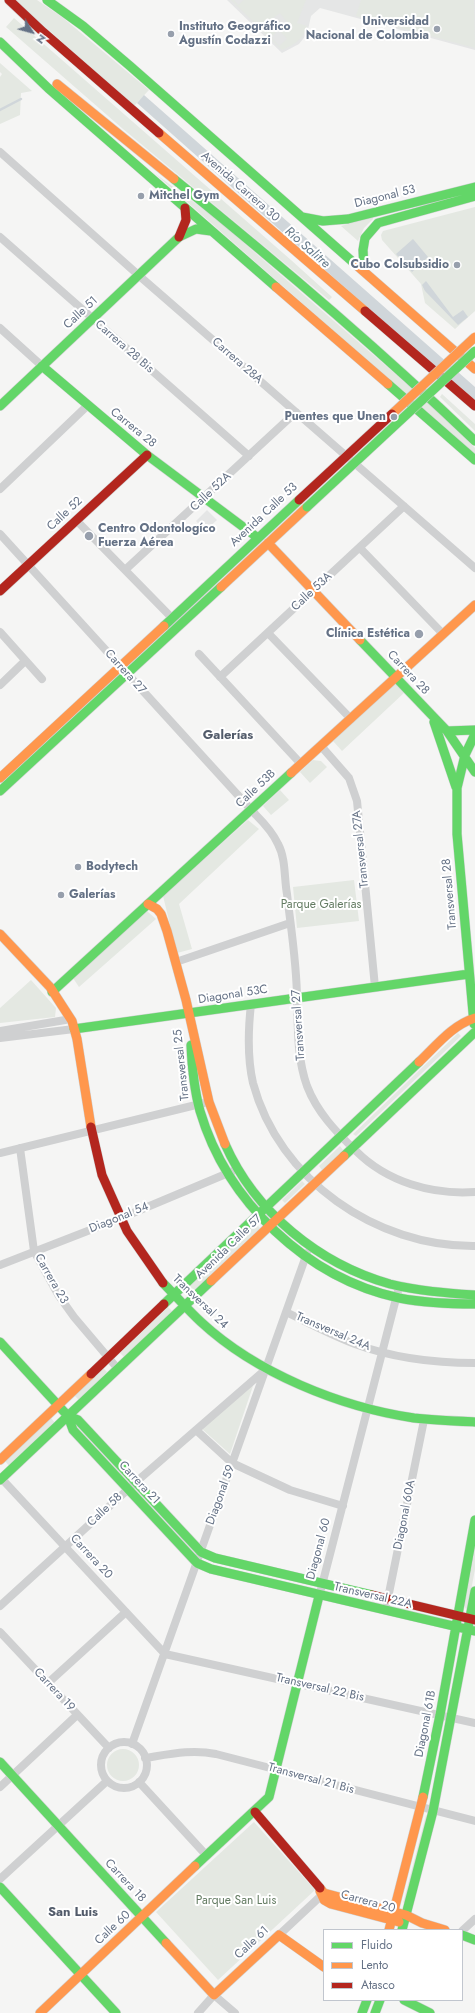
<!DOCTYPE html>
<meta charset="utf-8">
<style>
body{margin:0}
#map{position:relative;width:475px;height:2013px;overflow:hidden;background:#f5f5f4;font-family:Jost,sans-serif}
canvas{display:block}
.legend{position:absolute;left:323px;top:1929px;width:140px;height:72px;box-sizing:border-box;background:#fff;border:1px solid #c1c6ce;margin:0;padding:5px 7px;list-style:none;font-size:12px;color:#647185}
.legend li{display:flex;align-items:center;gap:8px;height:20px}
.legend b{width:20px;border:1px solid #c1c6ce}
.north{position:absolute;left:12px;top:12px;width:40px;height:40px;-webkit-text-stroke:3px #fff;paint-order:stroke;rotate:127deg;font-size:11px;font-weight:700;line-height:16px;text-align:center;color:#647185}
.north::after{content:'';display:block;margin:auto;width:14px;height:18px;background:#647185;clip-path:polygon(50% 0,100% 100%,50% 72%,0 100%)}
</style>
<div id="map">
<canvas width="475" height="2013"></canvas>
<ul class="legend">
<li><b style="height:5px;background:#63d668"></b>Fluido</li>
<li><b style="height:5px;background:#ff974d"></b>Lento</li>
<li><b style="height:5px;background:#b3261e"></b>Atasco</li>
</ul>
<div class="north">N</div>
</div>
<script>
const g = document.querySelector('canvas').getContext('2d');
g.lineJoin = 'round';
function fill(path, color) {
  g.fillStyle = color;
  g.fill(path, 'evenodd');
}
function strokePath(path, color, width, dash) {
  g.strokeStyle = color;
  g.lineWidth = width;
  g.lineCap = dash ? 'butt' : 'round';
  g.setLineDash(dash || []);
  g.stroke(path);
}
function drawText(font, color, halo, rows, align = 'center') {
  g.font = font + ' Jost,sans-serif';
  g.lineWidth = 4;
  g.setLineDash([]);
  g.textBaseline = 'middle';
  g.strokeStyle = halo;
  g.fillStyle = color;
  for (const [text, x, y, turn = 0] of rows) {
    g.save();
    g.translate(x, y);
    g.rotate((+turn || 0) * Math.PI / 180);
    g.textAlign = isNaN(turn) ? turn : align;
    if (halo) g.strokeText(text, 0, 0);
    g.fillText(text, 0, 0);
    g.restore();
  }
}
fill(new Path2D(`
 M227 0H475V50L320 8 311 16 307 34 299 44 282 53Z
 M207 510 217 520 205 531 196 521Z`), '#e5e6e6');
fill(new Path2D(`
 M15 0H37L62 17 149 90 134 106Z
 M231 0H234L238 5 244 0H306L297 23 307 26C303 40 295 44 282 50ZM280 13 287 22 280 27 273 18ZM279 30 287 39 279 46 271 37Z
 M361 0H474L475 48 356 16Z
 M14 18 291 260 332 297 329 300 123 129 6 27Z
 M0 63 32 91 21 93 20 115 0 124V77L2 74 0 72Z
 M153 172 215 218 393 372 446 419 475 448V455Z
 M475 207V311L455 329 425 303 421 284 382 240 381 235 383 231Z
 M373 217V219L364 228 358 241 341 226Z
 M442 394 475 424V431L440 397Z
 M395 683 405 692 342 751 333 741Z
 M313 760 321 761 327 767 310 783 300 772Z
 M280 790 289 800 271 815 263 806Z
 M248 820 259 829 179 904 192 949 177 953 163 896Z
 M354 880 359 921 297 928 293 887Z
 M147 911 156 919 79 987 73 978Z
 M31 980 56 1008 55 1017 0 1023V1008Z
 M458 1033 461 1036 356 1136 353 1134Z
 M340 1146 343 1150 322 1170 319 1166Z
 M302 1181 305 1184 285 1203 282 1200Z
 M256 1224 260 1228 192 1292 188 1288Z
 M168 1307 172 1311 124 1357 120 1353Z
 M103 1368 107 1372 79 1400 74 1395Z
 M254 1383 230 1454 202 1429Z
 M51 1418 56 1424 10 1467 5 1461Z
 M475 1549V1569L468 1607 466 1609 464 1606Z
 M107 1765a16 16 0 1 1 32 0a16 16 0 1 1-32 0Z
 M426 1815 428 1816 406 1901 403 1903Z
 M254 1822 315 1890 218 1980 156 1912Z`), '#e4e8e2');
fill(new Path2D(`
 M144 95 475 387V403L137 103Z
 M413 239 428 257 412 272 396 254Z
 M426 281 453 317 463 310 468 317 458 325 425 291 422 285Z`), '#d0d6da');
strokePath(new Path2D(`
 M0 110 21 99`), '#d0d6da', 2.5);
const fast = new Path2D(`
 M47 0 83 26 130 66 354 263
 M0 42 48 88 276 287
 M174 179C278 263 379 349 475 441
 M302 217 323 221 348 219 475 187
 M364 270 363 250 365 238 378 223 475 196
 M42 366 147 455 258 538
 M388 384 475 460
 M0 406 179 237 196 229 211 231
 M164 626 299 500
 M360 640 447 731 475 772
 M434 722 456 787
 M447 731 475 730
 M0 791 221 587
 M52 992 291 773
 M474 1024 457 834V788L465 755 475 734
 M74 1029 469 974
 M191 1045C192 1067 194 1089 200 1111 227 1202 307 1278 399 1298 425 1303 450 1304 475 1304
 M225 1144C255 1212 319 1264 390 1284 418 1291 446 1293 475 1295
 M344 1156 475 1032
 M163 1283C176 1296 188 1310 201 1322 256 1373 340 1407 414 1418 434 1420 455 1421 475 1422
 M164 1304 419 1062
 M0 1342 68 1416 78 1420 201 1552 215 1558 372 1595
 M68 1416 73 1430 197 1563 211 1569 475 1631
 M0 1480 211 1281
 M0 1762 166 1943
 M423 1797 440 1715 475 1520
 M195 1866 269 1797 319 1596
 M0 1887 116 2013
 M402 1930 433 1811 475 1591
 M462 1935 475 1940
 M404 2000 430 2013
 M362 2013 367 2000
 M375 2013 380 2000`);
const slow = new Path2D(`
 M57 84 174 179
 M159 133 365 311
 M354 263 475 369
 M276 287 388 384
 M268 543 360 640
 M221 587 307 507
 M291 773 475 605
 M0 778 164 626
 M148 904 157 909 161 914 167 931 186 1000 209 1102 225 1144
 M0 934 50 987 72 1021 77 1039 91 1127
 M419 1062C436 1046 452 1025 475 1018
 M211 1281 344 1156
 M0 1460 91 1374
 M320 1888 324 1893 406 1915 422 1923 445 1930
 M320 1891 324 1900 331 1904 399 1922
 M389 1930 423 1797
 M166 1943 214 1995 279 1935 324 1967
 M40 2013 195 1866`);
const jam = new Path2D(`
 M9 0 43 32 159 133
 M179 237 186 220 185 208
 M365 311 475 406
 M0 591 147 455
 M91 1127 102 1175 127 1231 163 1283
 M91 1374 164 1304
 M372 1595 475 1620
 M255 1812 320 1888`);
strokePath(fast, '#d0d2d3', 10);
strokePath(slow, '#d0d2d3', 10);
strokePath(jam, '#d0d2d3', 10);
strokePath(new Path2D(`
 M0 152 144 280 475 568
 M0 237 249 456
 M0 328 42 366
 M0 489 87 406
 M76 520 172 618
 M0 534 256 815C265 824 273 833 278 844 286 859 284 878 287 894 291 929 297 965 297 1000 298 1029 297 1058 307 1086 317 1112 336 1132 356 1151 387 1182 432 1195 475 1192
 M360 548 443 634
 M125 570 296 412
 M0 632 42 679
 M268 633 351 719
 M199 654 301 764
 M220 677 404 506
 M0 685 25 661
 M321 746 349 778 357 801 375 987
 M176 962 290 923
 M251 1004C248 1031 247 1057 253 1083 279 1180 376 1247 475 1246
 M0 1031 71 1019
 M0 1038 74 1029
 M20 1148 34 1251 59 1296 74 1317 118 1369
 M0 1153 204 1103
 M0 1265 121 1218 233 1171
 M286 1312C309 1323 331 1335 355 1344 393 1358 435 1363 475 1363
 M196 1430 232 1463 290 1490 343 1506
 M0 1477 165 1654
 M321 1589 399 1287
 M387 1603 424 1420
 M0 1606 136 1482 265 1370
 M0 1632 109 1748
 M165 1654 475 1723
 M48 1683 126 1612
 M101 1765a23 23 0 1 1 46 0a23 23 0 1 1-46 0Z
 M132 1744 307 1253
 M145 1758C170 1754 192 1749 216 1754L475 1821
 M139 1782 207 1856
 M0 1787 77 1715
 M0 1879 107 1781
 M462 1931 475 1919
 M279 1935 324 1893
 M198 2013 214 1995 235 2013`), '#cfd0d1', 8);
strokePath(fast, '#63d668', 9);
strokePath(slow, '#ff974d', 9);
strokePath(jam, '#b3261e', 9);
const fastBridge = new Path2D(`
 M307 507 475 351`);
const slowBridge = new Path2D(`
 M392 414 475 337`);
const jamBridge = new Path2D(`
 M299 500 392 414`);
strokePath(fastBridge, '#d0d2d3', 10, []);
strokePath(slowBridge, '#d0d2d3', 10, []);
strokePath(jamBridge, '#d0d2d3', 10, []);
strokePath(fastBridge, '#63d668', 9);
strokePath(slowBridge, '#ff974d', 9);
strokePath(jamBridge, '#b3261e', 9);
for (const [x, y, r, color] of [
 [437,29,4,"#979fac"],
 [171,34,4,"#979fac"],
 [141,196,4,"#979fac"],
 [457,265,4,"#979fac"],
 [394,417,4,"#979fac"],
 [89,536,5,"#979fac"],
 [419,634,5,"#979fac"],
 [78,867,4,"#979fac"],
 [61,895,4,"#979fac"]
]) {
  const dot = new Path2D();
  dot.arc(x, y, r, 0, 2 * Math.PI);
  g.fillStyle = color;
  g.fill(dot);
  strokePath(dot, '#fff', 1.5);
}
drawText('bold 12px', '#647185', '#fff', [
 ["Universidad",429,22,"right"],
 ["Nacional de Colombia",429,36,"right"],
 ["Instituto Geográfico",179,27],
 ["Agustín Codazzi",179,41],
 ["Mitchel Gym",149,196],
 ["Cubo Colsubsidio",449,265,"right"],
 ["Puentes que Unen",386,417,"right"],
 ["Centro Odontologíco",98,529],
 ["Fuerza Aérea",98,543],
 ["Clínica Estética",410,634,"right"],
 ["Bodytech",86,867],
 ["Galerías",69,895]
], 'left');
drawText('12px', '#647185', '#fff', [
 ["Avenida Carrera 30",240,187,41],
 ["Diagonal 53",385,197,-14],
 ["Calle 51",81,313,-43],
 ["Carrera 28 Bis",124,347,41],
 ["Carrera 28A",237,361,41],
 ["Carrera 28",133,428,39],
 ["Calle 52A",211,492,-43],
 ["Calle 52",65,514,-43],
 ["Avenida Calle 53",264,515,-43],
 ["Calle 53A",312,592,-43],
 ["Carrera 27",125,672,48],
 ["Carrera 28",408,673,47],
 ["Calle 53B",256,789,-43],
 ["Transversal 27A",361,849,-96],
 ["Transversal 28",450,894,-95],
 ["Diagonal 53C",233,995,-9],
 ["Transversal 27",299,1025,-94],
 ["Transversal 25",182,1065,-96],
 ["Diagonal 54",119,1218,-22],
 ["Avenida Calle 57",229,1247,-44],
 ["Carrera 23",51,1279,60],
 ["Transversal 24",200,1302,44],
 ["Transversal 24A",333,1332,23],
 ["Carrera 21",139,1483,47],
 ["Diagonal 59",221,1495,-70],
 ["Calle 58",105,1510,-43],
 ["Diagonal 60A",405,1515,-79],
 ["Diagonal 60",319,1549,-75],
 ["Carrera 20",91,1557,47],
 ["Transversal 22A",373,1596,13],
 ["Transversal 22 Bis",320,1688,13],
 ["Carrera 19",54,1690,47],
 ["Diagonal 61B",426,1724,-79],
 ["Transversal 21 Bis",311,1779,15],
 ["Carrera 18",125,1881,47],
 ["Carrera 20",368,1902,15],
 ["Calle 60",113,1928,-43],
 ["Calle 61",252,1943,-43]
]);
drawText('12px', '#647c63', '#fff', [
 ["Parque Galerías",321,905],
 ["Parque San Luis",236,1901]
]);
drawText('italic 13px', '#647989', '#fff', [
 ["Río Salitre",307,248,41]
]);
drawText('bold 13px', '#525b6a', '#fff', [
 ["Galerías",228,736],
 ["San Luis",73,1913]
]);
</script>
